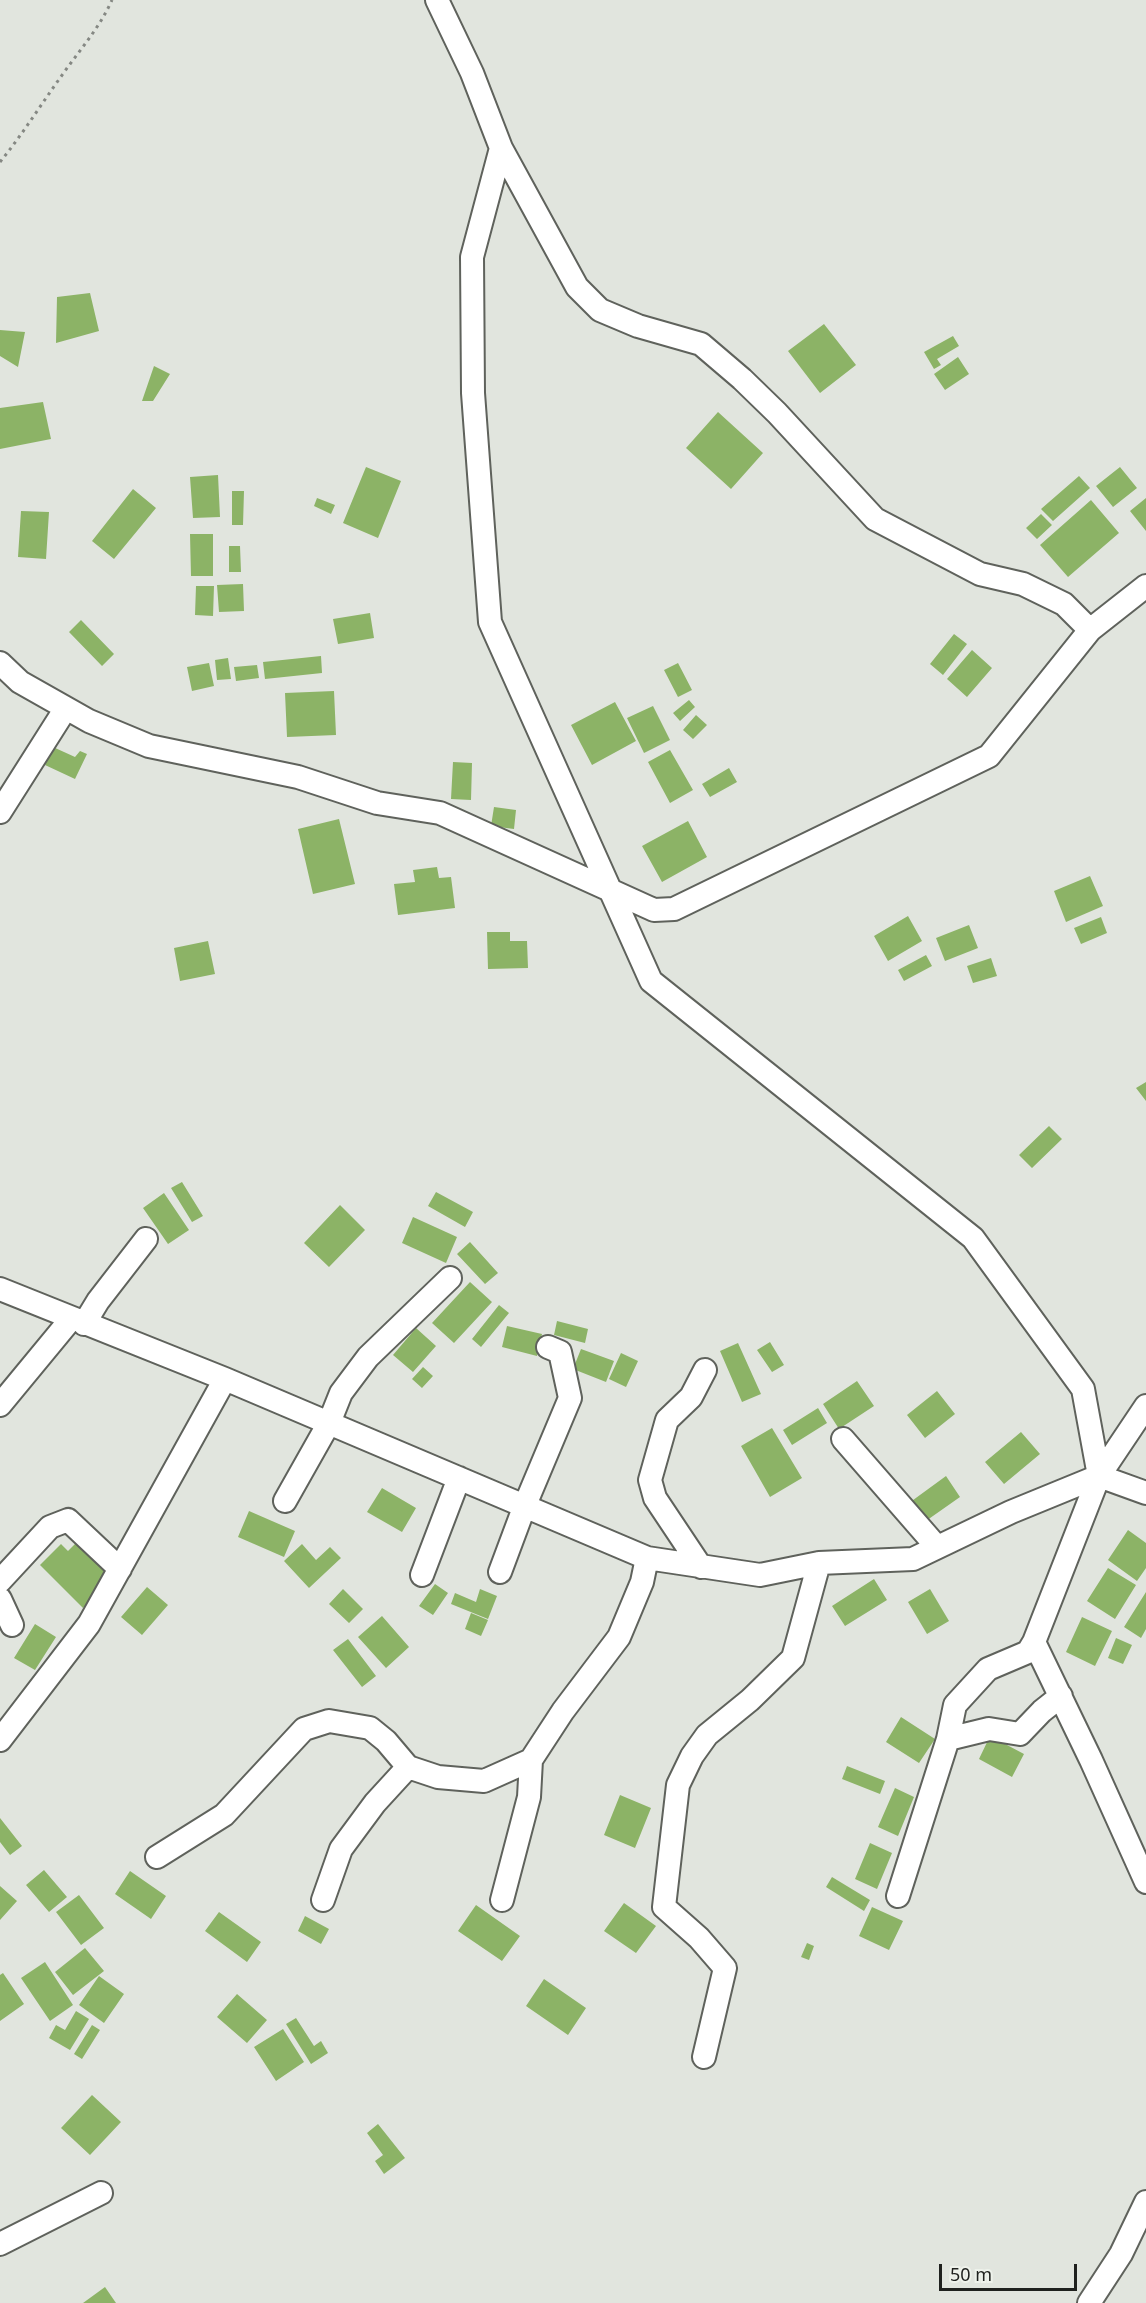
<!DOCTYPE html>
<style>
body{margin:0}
#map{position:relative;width:1146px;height:2303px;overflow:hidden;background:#e1e5de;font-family:"Noto Sans",sans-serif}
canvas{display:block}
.scale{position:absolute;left:939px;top:2264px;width:138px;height:27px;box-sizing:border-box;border:3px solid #1f211e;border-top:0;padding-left:8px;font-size:18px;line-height:21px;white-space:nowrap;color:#1f211e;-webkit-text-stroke:4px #eef2eb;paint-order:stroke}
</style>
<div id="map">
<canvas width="1146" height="2303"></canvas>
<div class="scale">50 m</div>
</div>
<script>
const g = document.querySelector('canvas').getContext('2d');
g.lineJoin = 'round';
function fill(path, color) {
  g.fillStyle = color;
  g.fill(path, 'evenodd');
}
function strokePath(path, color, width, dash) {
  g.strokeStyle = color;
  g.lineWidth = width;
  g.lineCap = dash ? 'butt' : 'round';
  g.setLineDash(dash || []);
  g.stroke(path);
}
fill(new Path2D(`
 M90 293 99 331 56 343 57 297Z
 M824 324 856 365 820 393 788 351Z
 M0 330 25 332 18 367 0 356Z
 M953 336 959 346 937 359 941 365 934 369 924 352Z
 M958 357 969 374 945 390 934 374Z
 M154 366 170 374 153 401H142Z
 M43 402 51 439 0 449V408Z
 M718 412 763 453 731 489 686 448Z
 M366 467 401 481 378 538 343 523Z
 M1120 467 1137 488 1113 507 1096 486Z
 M218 475 220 517 193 518 190 477Z
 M1079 476 1090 488 1053 521 1041 509Z
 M133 489 156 508 114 559 92 541Z
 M232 491H244L243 525H232Z
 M317 498 335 505 331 514 314 506Z
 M1146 498V531L1130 511Z
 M1091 500 1119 533 1068 577 1040 545Z
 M21 511 49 512 46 559 18 557Z
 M1041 514 1052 525 1037 539 1026 528Z
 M190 534H213V576H191Z
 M229 546H240L241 572H229Z
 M243 584 244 611 219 612 217 585Z
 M196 586H214L213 616 195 615Z
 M370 613 374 638 338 644 333 619Z
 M81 620 114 654 102 666 69 632Z
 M954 634 967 644 943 675 930 664Z
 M972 650 992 668 967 697 947 679Z
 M321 656 322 673 265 679 263 662Z
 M228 658 231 679 217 680 215 660Z
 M209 663 214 686 192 691 187 667Z
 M678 663 692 690 678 697 664 670Z
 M257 665 259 678 236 681 234 667Z
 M334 691 336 735 287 737 285 693Z
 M689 700 695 707 680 721 673 713Z
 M615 702 636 741 592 765 571 725Z
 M653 706 670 740 644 753 627 718Z
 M696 715 707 725 693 739 683 730Z
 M53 747 75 757 80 751 87 754 75 779 45 765Z
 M670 750 693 790 670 803 648 762Z
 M453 762 472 763 471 800 451 799Z
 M729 768 737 782 710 797 702 784Z
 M494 807 516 810 514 829 491 826Z
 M339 819 355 884 313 894 298 829Z
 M688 821 707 857 662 882 642 846Z
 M437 867 439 878 451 877 455 908 398 915 394 884 415 882 413 870Z
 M1090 876 1103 906 1066 922 1054 891Z
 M908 916 922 941 888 961 874 936Z
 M1101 917 1107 933 1081 944 1074 928Z
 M969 925 978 948 945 961 936 938Z
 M487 932H510V941H527L528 968 488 969Z
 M208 941 215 974 180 981 174 948Z
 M926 955 932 966 904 981 898 970Z
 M991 958 997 976 973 983 967 966Z
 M1146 1082V1101L1136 1088Z
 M1049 1126 1062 1139 1032 1168 1019 1155Z
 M182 1182 203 1216 192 1222 171 1188Z
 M436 1192 473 1212 465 1227 428 1206Z
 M164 1193 189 1230 168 1244 143 1208Z
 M340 1205 365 1230 329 1267 304 1243Z
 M413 1217 457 1237 446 1263 402 1243Z
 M470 1242 498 1273 485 1284 457 1254Z
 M470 1282 492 1302 454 1343 432 1323Z
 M499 1305 509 1313 481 1347 472 1339Z
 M557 1321 588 1329 585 1343 554 1335Z
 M507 1326 542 1334 537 1356 502 1347Z
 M416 1328 436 1346 413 1372 393 1355Z
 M770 1342 784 1365 772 1372 757 1350Z
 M738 1343 761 1394 742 1402 720 1351Z
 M581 1349 614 1361 606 1382 573 1369Z
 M621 1353 638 1361 626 1387 609 1379Z
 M423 1367 433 1376 422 1388 412 1379Z
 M857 1381 874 1406 839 1429 823 1404Z
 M937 1391 955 1414 925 1438 907 1415Z
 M818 1408 827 1423 792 1445 783 1430Z
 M772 1428 802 1478 770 1497 741 1446Z
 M1021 1432 1040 1454 1004 1484 985 1462Z
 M946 1476 960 1497 923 1523 909 1503Z
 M382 1488 416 1508 402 1532 367 1512Z
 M249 1511 295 1531 284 1557 238 1537Z
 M1128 1530 1146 1543V1568L1137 1581 1108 1560Z
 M76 1543 111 1578 83 1608 40 1565 61 1544 68 1551Z
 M302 1544 316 1560 330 1547 341 1558 309 1588 284 1561Z
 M1108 1568 1136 1585 1115 1619 1087 1601Z
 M874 1579 887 1600 845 1626 832 1606Z
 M435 1584 448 1593 433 1615 419 1606Z
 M147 1587 168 1605 142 1635 121 1617Z
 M343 1589 363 1609 349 1623 329 1604Z
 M480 1589 497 1596 488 1619 451 1604 455 1593 476 1602Z
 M930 1589 949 1621 927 1634 908 1602Z
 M1146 1592V1629L1141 1638 1124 1627Z
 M471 1613 488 1620 481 1636 465 1629Z
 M382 1616 409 1647 386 1668 358 1637Z
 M1082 1617 1112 1631 1095 1666 1066 1652Z
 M35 1624 56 1637 35 1670 14 1658Z
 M1116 1638 1132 1645 1123 1664 1108 1658Z
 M348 1639 376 1676 362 1687 333 1650Z
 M901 1717 935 1739 919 1763 886 1742Z
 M990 1736 1024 1754 1012 1777 979 1759Z
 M847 1766 885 1781 880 1794 842 1779Z
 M895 1788 914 1797 898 1836 878 1827Z
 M620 1795 651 1808 635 1848 604 1835Z
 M0 1818 22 1846 10 1855 0 1842Z
 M870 1843 892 1853 877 1889 855 1879Z
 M44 1870 67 1897 49 1912 26 1885Z
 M130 1871 166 1896 151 1919 115 1894Z
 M832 1877 870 1900 864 1911 826 1887Z
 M0 1886 17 1901 0 1920Z
 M79 1895 104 1928 81 1945 56 1912Z
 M624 1903 656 1926 636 1953 604 1931Z
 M476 1905 520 1936 502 1961 458 1931Z
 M872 1907 903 1921 889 1950 859 1936Z
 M219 1912 261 1942 247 1962 205 1931Z
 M305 1916 329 1929 321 1944 298 1931Z
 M807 1943 814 1946 809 1960 801 1957Z
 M85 1948 104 1971 73 1995 55 1972Z
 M45 1962 73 2005 50 2021 21 1978Z
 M3 1973 24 2004 0 2021V1975Z
 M99 1976 124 1994 104 2023 79 2005Z
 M544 1979 586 2008 568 2035 526 2006Z
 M237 1994 267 2020 247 2043 217 2017Z
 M76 2011 89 2019 70 2050 49 2038 56 2025 65 2030Z
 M296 2018 314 2046 321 2041 328 2053 311 2064 286 2024Z
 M92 2025 100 2030 82 2059 74 2054Z
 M283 2029 304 2062 276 2081 254 2047Z
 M92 2095 121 2122 90 2155 61 2128Z
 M378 2124 405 2158 384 2174 375 2161 383 2155 367 2133Z
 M105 2287 116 2303H83Z`), '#8cb366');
const street = new Path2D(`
 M437 0 472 73 501 148 577 287 600 310 638 326 701 344 742 379 777 413 875 519 980 574 1023 584 1064 604 1090 630
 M501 148 472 257 473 393 490 622 651 981 973 1238 1083 1389 1099 1476 1034 1642 1091 1760 1146 1882
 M0 663 20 682 89 721 149 746 298 777 377 803 440 813 654 910 674 909 989 756 1090 630 1146 586
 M0 812 66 708
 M0 1289 225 1379 647 1558 760 1575 819 1563 913 1559 1011 1512 1099 1476 1146 1406
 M84 1324 98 1301 146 1239
 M0 1405 71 1319
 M843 1439 937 1547
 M1099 1476 1146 1493
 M285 1501 329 1423 341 1393 368 1357 450 1278
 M701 1567 655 1498 650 1480 667 1420 691 1397 705 1370
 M500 1572 525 1505 570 1398 560 1352 548 1347
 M422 1575 459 1478
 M0 1581 50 1527 68 1520 120 1569
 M0 1599 12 1625
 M948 1739 989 1729 1020 1734 1042 1711 1061 1696
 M0 1740 89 1624 225 1379
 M157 1857 224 1815 304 1729 329 1721 370 1728 386 1741 408 1767
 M898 1896 948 1739 955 1705 988 1669 1028 1652 1034 1642
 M323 1900 341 1849 375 1803 408 1767 438 1777 484 1781 531 1760
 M502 1900 529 1797 531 1760 563 1711 619 1637 642 1582 647 1558
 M704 2057 725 1968 699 1938 664 1907 678 1785 692 1756 707 1735 750 1700 793 1658 819 1563
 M0 2244 101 2193
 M1089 2303 1121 2254 1146 2202`);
strokePath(street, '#5f625c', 26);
strokePath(new Path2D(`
 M0 162C22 135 40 106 60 78 78 52 99 29 112 0`), '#858883', 3, [3, 4.5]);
strokePath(street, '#fff', 22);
</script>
